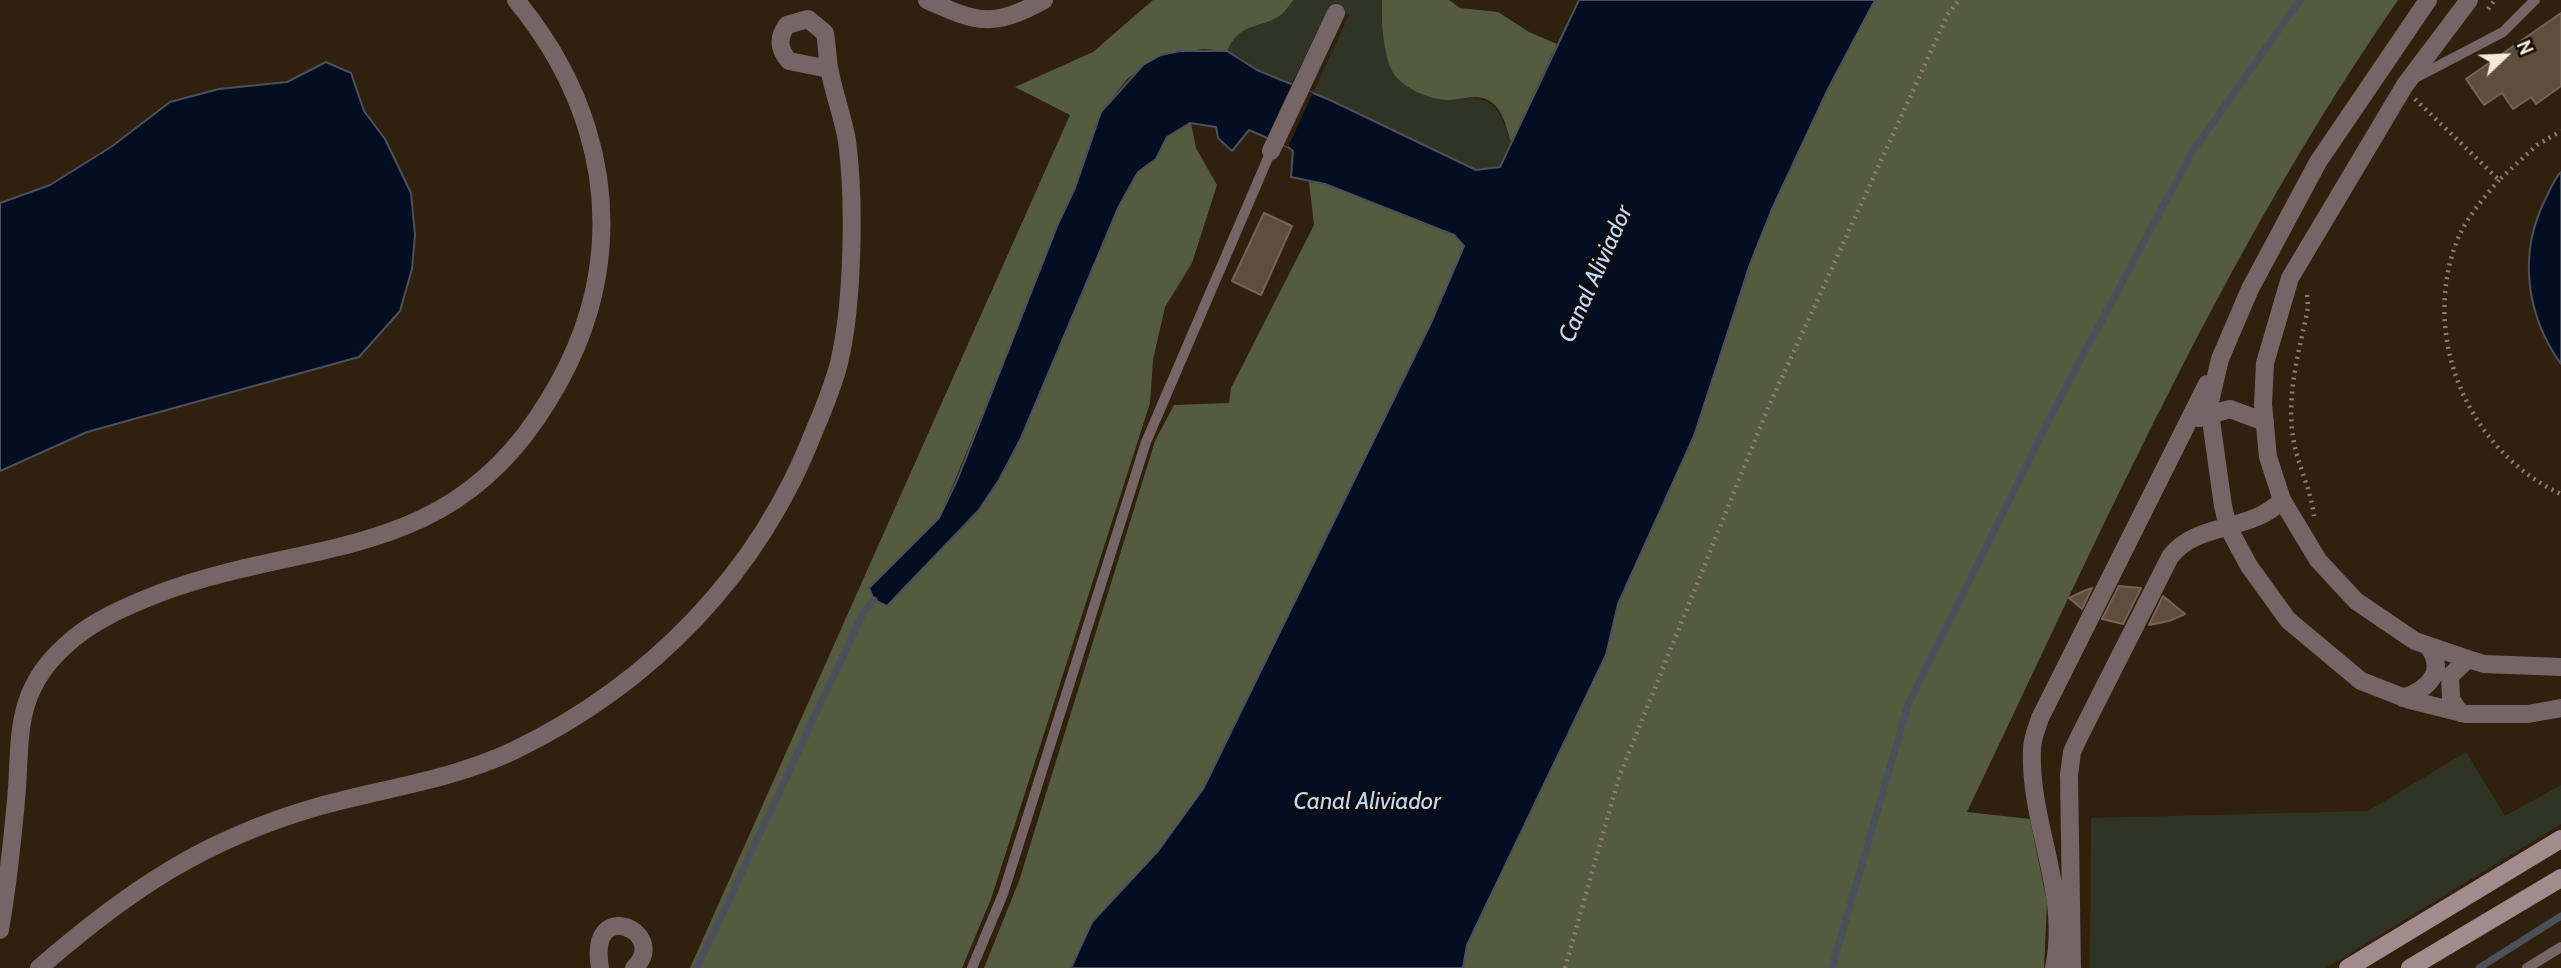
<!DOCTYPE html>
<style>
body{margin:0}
#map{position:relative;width:2561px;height:968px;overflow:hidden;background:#30200e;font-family:Cabin,sans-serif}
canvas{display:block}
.north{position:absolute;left:2470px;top:21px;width:70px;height:70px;-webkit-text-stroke:5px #120c05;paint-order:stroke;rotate:67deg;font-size:19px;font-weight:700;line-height:28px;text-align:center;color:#f3e9de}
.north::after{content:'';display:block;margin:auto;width:24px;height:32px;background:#f3e9de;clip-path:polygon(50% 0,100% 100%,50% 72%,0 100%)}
</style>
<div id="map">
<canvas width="2561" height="968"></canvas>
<div class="north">N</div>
</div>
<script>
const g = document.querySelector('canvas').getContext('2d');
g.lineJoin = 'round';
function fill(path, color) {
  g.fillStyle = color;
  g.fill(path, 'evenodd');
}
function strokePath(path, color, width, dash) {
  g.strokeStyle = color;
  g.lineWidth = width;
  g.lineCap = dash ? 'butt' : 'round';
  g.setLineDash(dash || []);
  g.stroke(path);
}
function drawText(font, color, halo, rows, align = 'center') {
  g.font = font + ' Cabin,sans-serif';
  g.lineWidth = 5;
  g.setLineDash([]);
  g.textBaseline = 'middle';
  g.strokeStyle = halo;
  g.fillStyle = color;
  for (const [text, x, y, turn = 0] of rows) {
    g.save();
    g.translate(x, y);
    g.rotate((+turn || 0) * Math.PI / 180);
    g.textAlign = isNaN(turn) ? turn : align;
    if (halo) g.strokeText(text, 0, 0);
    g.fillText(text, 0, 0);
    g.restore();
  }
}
fill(new Path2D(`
 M1294 0H1382L1381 21 1445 100C1489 94 1497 100 1511 142L1499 167 1476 170 1313 93 1349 15 1330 5 1292 83 1257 70 1227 51C1240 22 1258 29 1278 17 1284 14 1289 5 1294 0Z
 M2466 752 2505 816 2561 785V824L2326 968H2090L2091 818 2368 811Z`), '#303424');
fill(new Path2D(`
 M1153 0H1294C1289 5 1284 14 1278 17 1258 29 1240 22 1227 51L1203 49 1161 55 1128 78 1101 112 1075 188 1058 224 1047 259 939 518 869 588 921 571 978 511 999 480 1021 438 1119 206 1138 172 1156 159 1167 137 1191 123 1196 148 1217 185 1192 263 1165 307 1153 360 1150 403 991 899 962 968H690L1070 115 1015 87 1093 52Z
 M1382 0H1449L1460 8 1498 12 1529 32 1557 44 1511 142C1506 127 1503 108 1488 100 1475 93 1459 101 1446 100 1429 99 1403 88 1394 74 1383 58 1381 18 1382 0Z
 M1875 0H2398C2223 252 2099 537 1967 812L2030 819 2047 903 2044 968H1463L1467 945 1606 655 1618 604 1694 436 1750 264 1772 209 1828 89Z
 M1309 182 1325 184 1454 235 1465 246 1430 325 1203 789 1159 851 1092 922 1071 968H984L1019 881 1155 441 1174 405 1229 403 1231 388 1314 225Z`), '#555b3f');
const water = new Path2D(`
 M1579 0H1875L1828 89 1772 209 1750 264 1694 436 1618 604 1606 655 1467 945 1463 968H1071L1092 922 1158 851 1203 789 1430 325 1464 246 1454 235 1325 184 1291 177 1293 151 1288 147 1249 130 1232 151 1218 138 1216 127 1190 123 1167 137 1156 159 1138 172 1119 206 1021 438 999 480 978 511 887 606 874 600 869 588 939 518 958 478 1058 224 1075 188 1101 112 1143 65 1161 55 1180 51H1227L1257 70 1330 100 1476 170 1500 167Z
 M326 62 351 73 364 111 385 139 411 193 415 235 412 269 400 311 359 357 87 432 0 471V203L50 185 111 147 170 102 219 89 287 82Z
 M2561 172V364C2526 315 2518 254 2545 200 2550 190 2554 179 2561 172Z`);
fill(water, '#040e22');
strokePath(water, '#4c505a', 2);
fill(new Path2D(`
 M1292 83 1313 93 1288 147 1267 138Z`), '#30200e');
strokePath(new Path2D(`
 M697 968 864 611 874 600
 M1832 968 1908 705 2049 419 2192 152 2300 0
 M2479 968 2561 916`), '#4c505a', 7);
const building = new Path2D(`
 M2561 13V86L2536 104 2531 97 2513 109 2502 93 2484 105 2466 79Z
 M1264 213 1292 226 1261 295 1232 281Z
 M2119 586 2141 588 2123 624 2102 619Z
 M2092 588 2082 609 2069 598 2086 590Z
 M2163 596 2185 614 2169 621 2149 625Z`);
fill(building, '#5f4e3b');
strokePath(building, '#766450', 2);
strokePath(new Path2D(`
 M2488 9 2495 0
 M2415 99 2499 180 2537 145 2561 131
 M2499 180C2485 196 2468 216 2459 236 2418 333 2467 451 2561 494
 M2307 295 2308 308C2299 352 2285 398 2294 443 2299 468 2311 490 2314 516
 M1565 968 1619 777 1768 408 1948 14 1959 0`), '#8c7e70', 4.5, [2, 5]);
strokePath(new Path2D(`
 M2417 77 2503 32 2535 0
 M972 968 1003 894 1146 442 1271 151
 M2527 968 2561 947`), '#756567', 10);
strokePath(new Path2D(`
 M927 0C978 23 993 28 1044 0
 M2428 0 2318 162 2250 289 2220 359 2209 406 2223 506 2228 527 2249 566 2288 620 2361 681 2410 700 2466 714H2528L2561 708
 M2469 0 2405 85 2290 278 2265 363 2263 404 2268 457 2282 500 2318 560 2356 601 2415 641 2468 659 2484 664 2561 667
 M1271 151 1336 13
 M2199 418 2230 409 2265 422
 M2403 698C2428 689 2448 671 2427 645
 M2460 713 2451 699 2450 676 2468 659
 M0 930C8 883 13 836 17 788 19 760 18 732 26 705 33 682 47 662 65 646 91 621 127 606 160 593 304 539 439 563 537 418 567 374 588 329 597 276 614 174 581 79 516 0
 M39 968C129 890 204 839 320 806 385 788 451 780 513 751 652 684 760 572 815 429 824 408 833 386 839 363 853 305 855 201 847 141 843 116 833 92 829 67 827 56 827 44 825 33L808 19 787 25C778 37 778 49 789 61L829 69
 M600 968C587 894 671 933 634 968
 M2054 968C2070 892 2029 824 2032 749 2032 739 2037 728 2040 718L2207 384
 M2072 968 2069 775 2072 752 2080 735 2170 557C2197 521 2251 533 2282 500`), '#756567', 18);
strokePath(new Path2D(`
 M2348 968 2561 839
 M2410 968 2561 878`), '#a38a8d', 18);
drawText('italic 24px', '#bfd8ff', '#120c05', [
 ["Canal Aliviador",1596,274,-66],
 ["Canal Aliviador",1367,802]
]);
</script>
